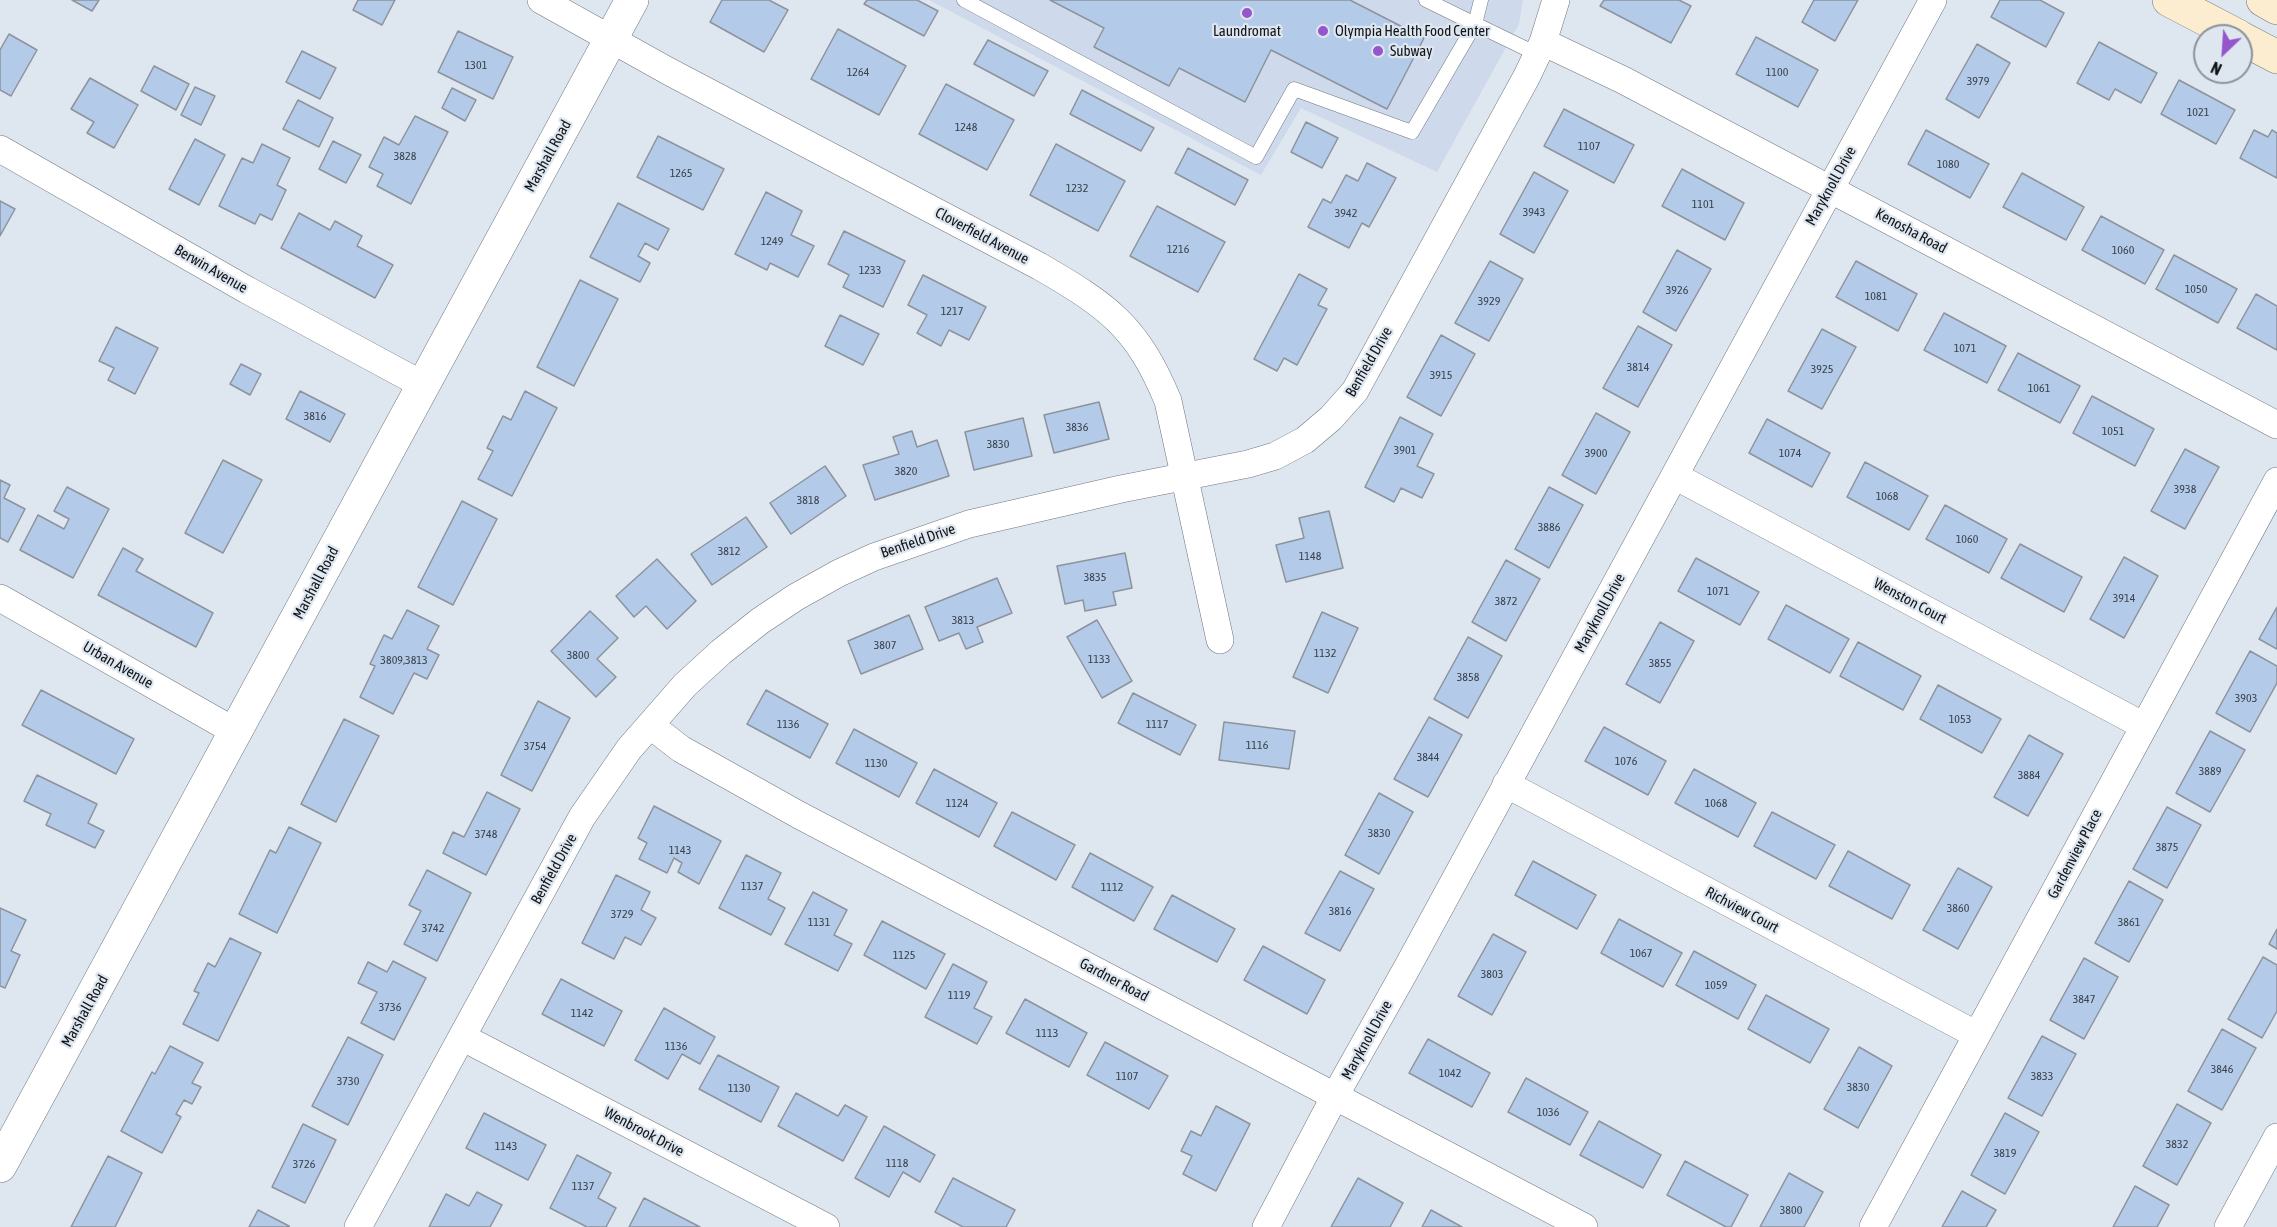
<!DOCTYPE html>
<style>
body{margin:0}
#map{position:relative;width:2277px;height:1227px;overflow:hidden;background:#dee6f0;font-family:"Asap Condensed",sans-serif}
canvas{display:block}
.north{position:absolute;left:2193px;top:24px;width:60px;height:60px;box-sizing:border-box;background:#dee6f0;border:2px solid #8c929a;border-radius:50%;rotate:205deg;font-size:16px;font-weight:700;line-height:24px;text-align:center;color:#121518}
.north::after{content:'';display:block;margin:auto;width:21px;height:27px;background:#9556cc;clip-path:polygon(50% 0,100% 100%,50% 72%,0 100%)}
</style>
<div id="map">
<canvas width="2277" height="1227"></canvas>
<div class="north">N</div>
</div>
<script>
const g = document.querySelector('canvas').getContext('2d');
g.lineJoin = 'round';
function fill(path, color) {
  g.fillStyle = color;
  g.fill(path, 'evenodd');
}
function strokePath(path, color, width, dash) {
  g.strokeStyle = color;
  g.lineWidth = width;
  g.lineCap = dash ? 'butt' : 'round';
  g.setLineDash(dash || []);
  g.stroke(path);
}
function drawText(font, color, halo, rows, align = 'center') {
  g.font = font + ' "Asap Condensed",sans-serif';
  g.lineWidth = 4.5;
  g.setLineDash([]);
  g.textBaseline = 'middle';
  g.strokeStyle = halo;
  g.fillStyle = color;
  for (const [text, x, y, turn = 0] of rows) {
    g.save();
    g.translate(x, y);
    g.rotate((+turn || 0) * Math.PI / 180);
    g.textAlign = isNaN(turn) ? turn : align;
    if (halo) g.strokeText(text, 0, 0);
    g.fillText(text, 0, 0);
    g.restore();
  }
}
fill(new Path2D(`
 M929 0H1523L1519 24 1437 172 1301 108 1261 175Z`), '#cedaeb');
const building = new Path2D(`
 M72 0H99L92 11Z
 M358 0H395L382 25 353 10Z
 M722 0H769L788 10 764 52 710 22Z
 M867 0H917L938 11 924 36 864 4Z
 M1050 0H1350L1424 38 1387 109 1271 50 1245 102 1179 68 1169 86 1094 47 1104 28Z
 M1604 0H1679L1691 6 1671 43 1600 6Z
 M1814 0H1858L1835 41 1802 22Z
 M2000 0H2040L2064 13 2046 47 1991 17Z
 M838 29 906 66 879 115 811 79Z
 M458 31 513 57 493 99 438 72Z
 M9 34 37 50 11 96 0 90V50Z
 M1756 37 1818 70 1798 107 1736 74Z
 M988 40 1048 71 1034 96 974 64Z
 M2099 42 2157 73 2141 103 2115 89 2109 100 2077 83Z
 M1977 44 2010 63 1979 118 1946 99Z
 M302 51 336 68 320 99 286 82Z
 M154 66 189 84 176 110 141 91Z
 M90 78 138 105 114 148 87 133 94 122 71 109Z
 M2179 80 2235 110 2216 144 2161 114Z
 M946 84 1014 120 987 170 919 134Z
 M195 87 215 96 201 125 181 115Z
 M452 88 476 100 465 121 442 108Z
 M1082 90 1154 128 1141 151 1070 114Z
 M298 100 333 118 319 147 283 129Z
 M1564 109 1634 145 1614 183 1544 146Z
 M415 116 448 132 411 204 377 186 383 174 369 167 384 137 399 145Z
 M1306 122 1338 138 1322 168 1291 152Z
 M1926 130 1989 164 1970 198 1908 164Z
 M2254 130 2268 137 2272 130 2277 133V178L2240 158Z
 M658 136 724 169 703 210 637 177Z
 M195 139 225 155 199 205 169 189Z
 M333 141 361 155 346 183 319 169Z
 M262 144 290 158 277 185 286 190 272 220 260 214 255 224 219 206 242 158 253 163Z
 M1056 144 1125 181 1098 231 1030 195Z
 M1188 148 1248 180 1235 205 1175 173Z
 M1367 163 1396 178 1369 227 1362 223 1349 248 1308 227 1323 199 1331 203 1346 175 1358 181Z
 M1682 169 1744 203 1725 240 1662 206Z
 M1534 172 1568 191 1534 253 1500 234Z
 M2022 173 2084 207 2066 240 2003 207Z
 M766 192 802 211 791 235 814 246 798 277 770 263 767 270 735 254Z
 M0 201 15 209 0 236Z
 M618 203 669 229 658 250 645 243 638 256 650 263 640 282 590 257Z
 M1157 206 1225 242 1198 292 1130 256Z
 M299 213 330 230 335 221 362 236 357 246 393 265 375 298 281 248Z
 M2101 216 2164 250 2145 284 2082 250Z
 M844 231 905 261 883 307 843 287 849 275 828 264Z
 M1677 250 1711 269 1676 331 1643 312Z
 M2174 255 2237 289 2218 323 2156 289Z
 M1490 261 1523 279 1489 341 1455 323Z
 M1856 261 1917 294 1898 331 1836 297Z
 M1299 274 1327 289 1318 305 1327 309 1297 365 1284 358 1277 371 1254 359Z
 M923 275 986 307 969 340 949 330 941 346 917 333 927 315 908 305Z
 M580 280 618 299 574 386 537 367Z
 M2256 294 2277 306V350L2237 328Z
 M1944 313 2006 346 1987 383 1924 350Z
 M840 315 879 334 863 365 825 346Z
 M1638 326 1672 345 1638 407 1603 388Z
 M116 327 158 348 135 394 108 380 114 368 99 361Z
 M1822 329 1856 347 1822 409 1788 391Z
 M1441 335 1475 354 1441 416 1407 397Z
 M2018 353 2080 386 2060 423 1998 390Z
 M241 364 261 374 250 395 230 384Z
 M300 391 345 414 330 442 286 419Z
 M525 391 557 408 512 496 478 479 493 451 487 448 503 416 511 420Z
 M2092 396 2154 429 2135 466 2073 433Z
 M1099 402 1109 439 1054 453 1044 415Z
 M1596 413 1630 432 1596 494 1562 475Z
 M1400 417 1433 434 1417 466 1434 474 1422 498 1401 488 1394 502 1365 487Z
 M1023 418 1032 456 974 470 965 432Z
 M1767 419 1830 453 1812 487 1749 453Z
 M912 431 917 447 937 440 949 476 875 500 863 465 899 454 893 437Z
 M2185 449 2219 467 2185 529 2151 511Z
 M223 460 262 480 223 553 185 533Z
 M1865 462 1928 496 1909 530 1847 497Z
 M825 466 846 496 791 534 770 503Z
 M0 480 10 485 4 498 25 509 8 542 0 538Z
 M67 487 109 509 73 578 20 550 38 515 64 529 69 519 54 511Z
 M1549 487 1583 505 1549 568 1515 549Z
 M462 501 497 519 453 605 418 587Z
 M1945 505 2007 539 1989 573 1926 539Z
 M1329 511 1343 568 1286 582 1276 545 1304 538 1299 518Z
 M746 517 767 547 712 585 691 554Z
 M2020 544 2082 577 2064 612 2001 578Z
 M123 548 143 559 136 571 213 613 196 647 98 595Z
 M1125 553 1132 588 1113 592 1116 605 1085 611 1083 600 1065 604 1057 566Z
 M2124 557 2158 576 2124 638 2090 619Z
 M1696 558 1759 592 1740 625 1678 591Z
 M657 559 696 601 667 629 646 606 634 617 616 596Z
 M1506 560 1540 579 1506 641 1472 622Z
 M997 578 1012 613 977 627 983 642 966 649 959 633 939 641 925 607Z
 M1786 605 1849 639 1830 673 1768 639Z
 M2277 607V649L2259 639Z
 M407 610 439 626 427 649 439 655 427 679 414 673 393 714 360 697 375 666 370 664 384 635 392 639Z
 M590 611 618 638 597 659 616 677 596 697 551 651Z
 M1322 612 1358 628 1328 693 1293 677Z
 M909 615 923 649 861 674 848 641Z
 M1097 620 1132 681 1102 698 1067 637Z
 M1660 622 1694 641 1660 703 1626 684Z
 M1468 637 1502 656 1468 718 1434 699Z
 M1858 642 1921 676 1903 710 1840 676Z
 M2250 651 2277 666V683L2250 732 2216 713Z
 M1938 685 2001 719 1982 753 1920 719Z
 M41 690 134 739 116 774 22 725Z
 M766 690 828 724 810 758 747 724Z
 M1133 693 1196 725 1180 755 1118 723Z
 M538 701 570 718 532 791 501 775Z
 M1429 717 1462 735 1428 797 1394 779Z
 M344 719 379 736 336 822 301 804Z
 M1224 722 1295 731 1289 769 1219 760Z
 M1604 727 1666 761 1648 795 1585 761Z
 M854 729 917 763 899 797 836 763Z
 M2210 731 2245 750 2210 812 2176 793Z
 M2029 735 2063 754 2028 816 1994 797Z
 M934 769 997 803 979 837 916 803Z
 M1694 769 1756 803 1738 837 1675 803Z
 M37 775 97 804 88 823 104 831 95 848 46 825 51 814 24 801Z
 M487 792 520 809 486 875 443 853 453 832 464 837Z
 M1379 793 1413 812 1379 874 1345 855Z
 M654 806 721 841 699 884 678 872 682 863 674 858 667 873 639 859 647 843 638 838Z
 M2167 807 2201 825 2167 888 2133 869Z
 M1012 812 1075 845 1056 880 994 846Z
 M1772 812 1835 845 1816 879 1754 846Z
 M289 827 321 843 277 933 239 914 270 850 276 853Z
 M1848 851 1910 885 1892 919 1829 886Z
 M1090 853 1153 887 1134 921 1072 887Z
 M746 855 781 873 768 899 785 908 771 935 719 908Z
 M1533 861 1596 895 1577 929 1515 895Z
 M1958 868 1992 887 1958 949 1923 930Z
 M427 870 471 893 437 961 404 944 421 911 409 905Z
 M1340 871 1374 889 1340 951 1305 933Z
 M616 875 650 892 641 910 656 918 641 945 625 937 614 959 582 943Z
 M2129 881 2163 900 2129 962 2095 943Z
 M813 892 847 910 834 935 852 944 838 971 785 944Z
 M1172 895 1235 929 1217 962 1154 929Z
 M0 908 26 920 11 951 20 955 5 988 0 986Z
 M1619 919 1682 953 1663 987 1601 953Z
 M882 921 945 954 926 989 864 955Z
 M2277 929V949L2269 944Z
 M1493 934 1526 952 1492 1015 1458 996Z
 M230 938 261 953 218 1041 183 1024 199 993 194 991 208 963 215 967Z
 M1263 946 1325 980 1307 1014 1244 980Z
 M1694 951 1756 985 1738 1019 1676 985Z
 M2263 957 2277 965V1011L2262 1038 2228 1019Z
 M2084 958 2118 977 2084 1039 2050 1020Z
 M393 961 426 978 394 1040 361 1023 377 992 358 983 368 962 387 972Z
 M953 964 987 982 974 1008 992 1017 977 1044 925 1017Z
 M561 979 622 1011 604 1046 542 1014Z
 M1766 995 1829 1029 1810 1063 1748 1029Z
 M1025 999 1087 1033 1069 1067 1006 1033Z
 M664 1008 715 1037 700 1064 682 1054 668 1079 635 1060Z
 M2222 1029 2256 1048 2222 1110 2188 1091Z
 M2042 1036 2076 1054 2042 1116 2008 1098Z
 M348 1037 383 1055 348 1125 312 1106Z
 M1428 1039 1490 1073 1472 1107 1409 1073Z
 M1105 1042 1168 1076 1149 1109 1087 1075Z
 M170 1046 203 1063 192 1083 201 1087 192 1104 184 1100 176 1114 181 1117 162 1153 121 1131 152 1072 155 1074Z
 M1859 1047 1892 1066 1858 1128 1824 1109Z
 M718 1055 779 1087 761 1122 699 1089Z
 M1526 1078 1588 1112 1570 1145 1508 1112Z
 M796 1093 838 1116 845 1105 867 1117 843 1161 778 1126Z
 M2177 1104 2211 1123 2177 1185 2143 1166Z
 M1216 1106 1250 1124 1216 1191 1183 1174 1192 1156 1181 1151 1191 1131 1201 1136Z
 M484 1113 546 1145 528 1180 466 1148Z
 M2005 1113 2039 1132 2005 1194 1971 1175Z
 M1599 1121 1661 1155 1643 1188 1580 1155Z
 M303 1124 336 1140 305 1203 272 1187Z
 M884 1126 935 1155 920 1182 903 1172 889 1197 855 1178Z
 M577 1155 611 1173 598 1198 616 1208 606 1227H587L550 1208Z
 M108 1156 142 1173 115 1227H71Z
 M1685 1161 1748 1195 1731 1227H1726L1667 1195Z
 M1789 1173 1823 1192 1804 1227H1760Z
 M953 1178 1015 1210 1006 1227H963L935 1212Z
 M1358 1178 1403 1203 1390 1227H1331Z
 M2135 1186 2169 1205 2157 1227H2113Z
 M1962 1191 1996 1210 1986 1227H1942Z
 M477 1192 502 1205 490 1227H429L446 1194 469 1206Z
 M644 1198 700 1227H629Z
 M258 1210 289 1226V1227H249Z
 M1431 1210 1462 1227H1422Z`);
fill(building, '#b3cbe9');
strokePath(building, '#8c939c', 1.5);
const service = new Path2D(`
 M964 0 1256 157 1294 89 1412 132 1475 24 1537 54
 M1426 0 1475 24 1481 0`);
const minor = new Path2D(`
 M541 0 668 71 1039 266C1108 306 1137 326 1168 401L1220 640
 M1543 42 1623 80 2277 425
 M0 149 247 290 423 385
 M1675 476 2144 726
 M0 598 236 732
 M650 725 681 749 799 815 1584 1227
 M1506 784 1977 1035
 M462 1037 826 1227
 M358 1227 582 817 629 749 685 685 721 652 760 621 796 597 839 573 874 557 969 524 1121 489 1248 464 1275 456 1305 440 1331 418 1355 391 1527 76 1543 42 1556 0
 M1266 1227 1335 1096 1408 966 1933 0
 M1873 1227 2277 481
 M2228 1227 2277 1137`);
const tertiary = new Path2D(`
 M0 1166 632 0`);
const secondary = new Path2D(`
 M2169 0 2238 36
 M2263 0 2277 8
 M2241 38 2277 57`);
strokePath(service, '#707780', 15);
strokePath(minor, '#707780', 28);
strokePath(tertiary, '#707780', 34);
strokePath(secondary, '#707780', 34);
strokePath(service, '#fff', 14);
strokePath(minor, '#fff', 27);
strokePath(tertiary, '#fff', 33);
strokePath(secondary, '#fcedd0', 33);
for (const [x, y, r, color] of [
 [1247,13,6,"#9556cc"],
 [1323,31,6,"#9556cc"],
 [1378,51,6,"#9556cc"]
]) {
  const dot = new Path2D();
  dot.arc(x, y, r, 0, 2 * Math.PI);
  g.fillStyle = color;
  g.fill(dot);
  strokePath(dot, '#dee6f0', 2);
}
drawText('12px', '#3a424c', null, [
 ["1301",476,65],
 ["1264",858,72],
 ["1100",1777,72],
 ["3979",1978,81],
 ["1021",2198,112],
 ["1248",966,127],
 ["1107",1589,146],
 ["3828",405,156],
 ["1080",1948,164],
 ["1265",681,173],
 ["1232",1077,188],
 ["1101",1703,204],
 ["3943",1534,212],
 ["3942",1346,213],
 ["1249",772,241],
 ["1216",1178,249],
 ["1060",2123,250],
 ["1233",870,270],
 ["1050",2196,289],
 ["3926",1677,290],
 ["1081",1876,296],
 ["3929",1489,301],
 ["1217",952,311],
 ["1071",1965,348],
 ["3814",1638,367],
 ["3925",1822,369],
 ["3915",1441,375],
 ["1061",2039,388],
 ["3816",315,416],
 ["3836",1077,427],
 ["1051",2113,431],
 ["3830",998,444],
 ["3901",1405,450],
 ["3900",1596,453],
 ["1074",1790,453],
 ["3820",906,471],
 ["3938",2185,489],
 ["1068",1887,496],
 ["3818",808,500],
 ["3886",1549,527],
 ["1060",1967,539],
 ["3812",729,551],
 ["1148",1310,556],
 ["3835",1095,577],
 ["1071",1718,591],
 ["3914",2124,598],
 ["3872",1506,601],
 ["3813",963,620],
 ["3807",885,645],
 ["1132",1325,653],
 ["3800",578,655],
 ["1133",1099,659],
 ["3809,3813",404,660],
 ["3855",1660,663],
 ["3858",1468,677],
 ["3903",2246,698],
 ["1053",1960,719],
 ["1136",788,724],
 ["1117",1157,724],
 ["1116",1257,745],
 ["3754",535,746],
 ["3844",1428,757],
 ["1076",1626,761],
 ["1130",876,763],
 ["3889",2210,771],
 ["3884",2029,775],
 ["1124",957,803],
 ["1068",1716,803],
 ["3830",1379,833],
 ["3748",486,834],
 ["3875",2167,847],
 ["1143",680,850],
 ["1137",752,886],
 ["1112",1112,887],
 ["3860",1958,908],
 ["3816",1340,911],
 ["3729",622,914],
 ["1131",819,922],
 ["3861",2129,922],
 ["3742",433,928],
 ["1067",1641,953],
 ["1125",904,955],
 ["3803",1492,974],
 ["1059",1716,985],
 ["1119",959,995],
 ["3847",2084,999],
 ["3736",390,1007],
 ["1142",582,1013],
 ["1113",1047,1033],
 ["1136",676,1046],
 ["3846",2222,1069],
 ["1042",1450,1073],
 ["1107",1127,1076],
 ["3833",2042,1076],
 ["3730",348,1081],
 ["3830",1858,1087],
 ["1130",739,1088],
 ["1036",1548,1112],
 ["3832",2177,1144],
 ["1143",506,1146],
 ["3819",2005,1153],
 ["1118",897,1163],
 ["3726",304,1164],
 ["1137",583,1186],
 ["3800",1791,1210]
]);
drawText('15px', '#121518', '#dee6f0', [
 ["Laundromat",1247,31,"center"],
 ["Olympia Health Food Center",1335,31],
 ["Subway",1390,51]
], 'left');
drawText('15px', '#121518', '#dee6f0', [
 ["Marshall Road",548,156,-61],
 ["Maryknoll Drive",1831,186,-61],
 ["Kenosha Road",1911,231,28],
 ["Cloverfield Avenue",982,236,28],
 ["Berwin Avenue",211,269,30],
 ["Benfield Drive",1369,362,-60],
 ["Benfield Drive",918,541,-19],
 ["Marshall Road",316,583,-62],
 ["Wenston Court",1910,601,28],
 ["Maryknoll Drive",1600,613,-61],
 ["Urban Avenue",118,665,30],
 ["Gardenview Place",2075,854,-62],
 ["Benfield Drive",554,869,-61],
 ["Richview Court",1742,910,28],
 ["Gardner Road",1114,980,28],
 ["Marshall Road",85,1011,-61],
 ["Maryknoll Drive",1367,1040,-61],
 ["Wenbrook Drive",644,1132,28]
]);
</script>
